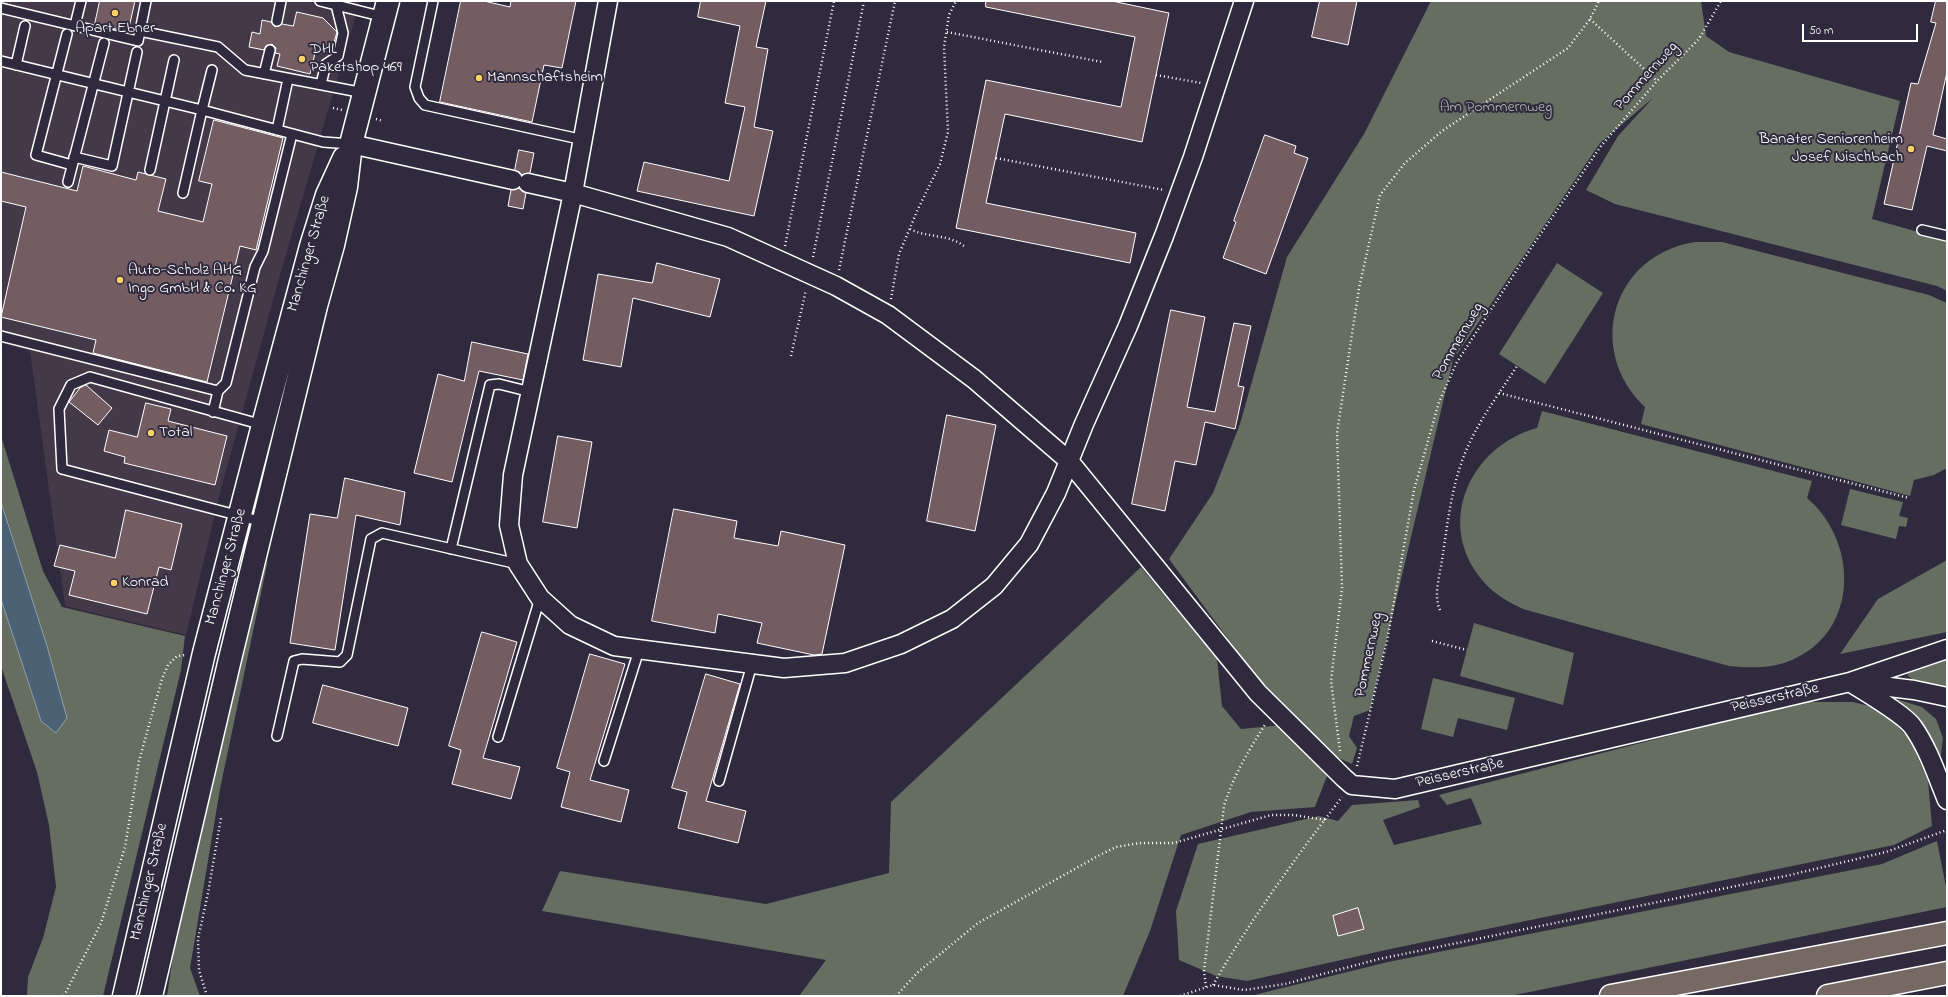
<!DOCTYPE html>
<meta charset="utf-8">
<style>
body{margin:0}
#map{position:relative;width:1948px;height:997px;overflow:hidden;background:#2f2a3d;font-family:"Indie Flower",sans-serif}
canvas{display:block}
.frame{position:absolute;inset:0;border:2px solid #fff;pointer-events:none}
.scale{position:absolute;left:1802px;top:24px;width:116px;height:18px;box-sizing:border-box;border:2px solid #fff;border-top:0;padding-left:5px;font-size:12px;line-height:14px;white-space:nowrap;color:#fff;-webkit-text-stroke:3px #2f2a3d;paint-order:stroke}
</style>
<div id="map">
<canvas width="1948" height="997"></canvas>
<div class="frame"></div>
<div class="scale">50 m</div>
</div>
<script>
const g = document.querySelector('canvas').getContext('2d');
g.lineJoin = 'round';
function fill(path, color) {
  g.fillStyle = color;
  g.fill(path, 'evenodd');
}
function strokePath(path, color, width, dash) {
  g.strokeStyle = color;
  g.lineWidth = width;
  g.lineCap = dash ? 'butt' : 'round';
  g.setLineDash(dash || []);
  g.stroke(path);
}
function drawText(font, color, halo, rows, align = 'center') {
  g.font = font + ' "Indie Flower",sans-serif';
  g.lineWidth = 4;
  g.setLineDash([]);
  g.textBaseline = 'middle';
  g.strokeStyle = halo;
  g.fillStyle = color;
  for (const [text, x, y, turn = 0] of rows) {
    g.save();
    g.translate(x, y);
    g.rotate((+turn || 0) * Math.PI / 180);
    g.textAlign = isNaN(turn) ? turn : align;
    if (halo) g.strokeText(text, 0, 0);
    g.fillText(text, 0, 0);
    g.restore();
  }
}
fill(new Path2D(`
 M1 1H360L280 275 221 489 186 635 65 606 30 351 1 343Z`), '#433948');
fill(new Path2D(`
 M1431 1H1701L1706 36 1729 52 1900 101 1872 219 1947 240V291L1937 286 1615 204 1586 190 1618 136 1653 98 1600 143 1453 360 1370 710 1354 716 1349 736 1357 748 1352 764 1325 752 1265 689 1169 559 1213 493 1240 424 1287 257 1364 134Z
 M1695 242H1722L1929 295 1947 303V468L1934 475 1914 480 1910 496 1641 424 1645 407C1585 350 1612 255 1695 242Z
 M1557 263 1603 293 1545 384 1499 354Z
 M1542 411 1812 481 1807 498C1858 541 1860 631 1792 660 1771 669 1751 668 1729 666L1523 609C1508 602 1494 594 1483 581 1434 524 1470 446 1537 428Z
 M1 436 43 571 62 607 185 636 181 670 103 996H27L28 977 43 938 56 887 49 825 37 772 1 666V599L41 721 47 646 1 502Z
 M1850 489 1903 502 1899 516 1908 518 1906 527 1899 526 1896 539 1841 525Z
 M268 560 220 789 190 968 200 996H167L175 943 251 598Z
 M1947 560V632L1840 654 1878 599Z
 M1141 567 1217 659 1222 706 1241 729 1282 725 1327 776 1315 807 1251 812 1181 835 1150 931 1123 996H799L826 960 542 911 560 871 766 904 889 873 891 802Z
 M1474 623 1574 653 1563 705 1460 676Z
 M1947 658V687C1935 686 1916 685 1907 675L1913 670Z
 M1433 678 1515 698 1507 730 1458 718 1453 737 1421 729Z
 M1889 697 1922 707 1936 719 1943 738 1940 761Z
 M1800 702H1853L1881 709 1910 739 1928 781 1932 826 1894 845 1395 948 1247 981 1216 976 1179 960 1176 911 1198 844 1319 816 1338 821 1352 805 1418 800 1420 807 1383 820 1394 845 1482 824 1471 798 1447 805 1439 795Z
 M1937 841 1947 892V907L1510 996H1250L1388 962 1882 864Z`), '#656e61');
const water = new Path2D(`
 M1 502 47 646 67 718 56 733 41 721 1 599Z`);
fill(water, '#4b6275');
strokePath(water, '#93a1ac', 1);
const building = new Path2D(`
 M100 1H135L128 32 95 24Z
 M461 1H484L510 7 511 1H576L562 68 544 65 532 122 440 102Z
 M701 1H766L756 47 768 49 754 127 773 131 754 216 637 191 644 162 729 181 745 107 725 103 740 26 698 17Z
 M986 1H1112L1169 13 1142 142 1005 114 986 203 1136 233 1130 263 956 228 986 80 1121 107 1135 37 986 7Z
 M1320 1H1357L1348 45 1312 37Z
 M1936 1H1947V72L1933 135 1947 139V151L1927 146 1912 210 1884 204 1911 83 1918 84 1936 23 1931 22Z
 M297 12 323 18 337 32 332 49 317 45 310 74 277 66 280 54 275 53 276 48 272 44 266 46 264 50 249 47 252 32 260 34 262 20 271 22 275 27 282 24 293 26Z
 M214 120 283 138 256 250 240 246 207 382 93 353 96 340 1 317 26 207 1 201V172L77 191 83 166 136 180 138 172 166 179 158 211 203 222 212 184 199 181Z
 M1265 135 1296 146 1294 153 1308 158 1266 274 1223 258 1236 222 1234 221Z
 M519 150 534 153 530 173 522 175 515 170Z
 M519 188 526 193 523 209 508 206 511 190Z
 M657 263 720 279 710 317 633 298 621 367 583 360 598 274 652 283Z
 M1171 310 1205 317 1187 407 1215 412 1234 323 1251 326 1238 386 1244 387 1235 429 1205 422 1196 465 1175 461 1165 511 1132 504Z
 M472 342 528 354 523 380 479 371 452 482 414 473 438 374 464 381Z
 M86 385 112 408 98 425 69 402 80 388Z
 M146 403 171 409 168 421 227 436 215 485 124 463 125 457 104 451 109 430 137 437Z
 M947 415 996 425 975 531 927 521Z
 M558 436 592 442 577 528 543 522Z
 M345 478 405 492 400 525 356 515 335 650 290 643 310 514 337 518Z
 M674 509 737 521 734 538 778 546 781 531 845 545 822 654 814 655 757 643 762 623 718 614 715 633 652 621Z
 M126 510 182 524 171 570 159 567 147 614 69 595 75 571 54 566 60 545 115 558Z
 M482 632 517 642 483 758 520 767 511 799 452 784 461 750 449 746Z
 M590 654 625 664 590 780 629 790 621 822 561 807 570 772 557 768Z
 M706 674 740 684 706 801 746 811 738 843 678 828 687 792 672 788Z
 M323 685 408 708 398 746 313 723Z
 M1358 908 1364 929 1338 936 1333 916Z`);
fill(building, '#735d62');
strokePath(building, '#fff', 1);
const lane = new Path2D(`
 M320 1 384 17
 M433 1 415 87 419 98 425 105 584 140
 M1 8 138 41 146 1
 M277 21 281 1
 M75 25 81 1
 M140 31 218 47 245 70 364 93
 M67 34 36 155 72 165
 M1 61 202 110 212 70
 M16 65 25 26
 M264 74 270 50
 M321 84 326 64 338 56 343 33 336 5
 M277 130 288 79
 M74 157 112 166 137 52
 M150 170 174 60
 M68 182 104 43
 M183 193 202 110 323 142 351 144
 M1922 230 1947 236
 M1 336 218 391
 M213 412 218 391 226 383 255 267 263 251 292 134
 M263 425 90 377 71 385 59 409 62 469 263 522
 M451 549 490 385 499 384 531 392
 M277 736 294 661 302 659 340 662 347 655 371 539 382 533 518 564
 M498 737 540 598
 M604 761 639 650
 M719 781 752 664`);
const street = new Path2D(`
 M608 1 573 193 513 475 509 525 518 564 540 598 570 625 614 646 784 668 845 663 901 644 952 619 994 586 1029 544 1056 493 1084 424 1128 326 1164 236 1193 157 1244 1
 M351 144 513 180
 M528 183 573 193 728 237 836 286 888 315 974 379 1069 461 1258 693 1344 778 1352 785 1395 789 1850 682 1947 649
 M1850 682C1865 692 1904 714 1913 727 1928 748 1937 776 1947 800
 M1857 683 1914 690 1947 697`);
const secondary = new Path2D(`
 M124 996 204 653 263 425 311 246 327 195 344 158
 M151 996 230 659 316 306 333 245 346 187 351 144 388 1`);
const highway = new Path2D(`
 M1611 996 1947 933
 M1828 996 1947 973`);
strokePath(lane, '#fff', 12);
strokePath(street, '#fff', 21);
strokePath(secondary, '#fff', 25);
strokePath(highway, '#fff', 25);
strokePath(new Path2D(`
 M1590 19 1657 81
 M947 32 1102 62
 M1156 75 1201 83
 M333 108 342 110
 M376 119 383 121
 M996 158 1164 190
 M910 229C927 238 950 234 965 247
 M785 246 834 1
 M813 257 864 1
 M839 270 895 1
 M891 299 899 254 918 209 940 164 948 132 944 47 949 15 956 1
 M791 356 806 290
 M1499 393 1909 498
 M1440 610C1433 595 1440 576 1442 560 1448 521 1452 480 1469 444 1482 416 1501 391 1517 366
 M1432 641 1467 650
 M1340 751 1331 681 1342 588 1337 433 1359 288 1380 195 1405 163 1442 131 1568 48 1590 19 1599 1
 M1357 766 1387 641 1414 490 1439 402 1457 362 1531 248 1601 146 1657 81 1699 39 1721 1
 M1213 985C1251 919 1296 857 1342 797
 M1206 987 1204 971 1224 806C1233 776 1249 750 1266 723
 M64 996 101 923 125 847 139 761 162 679 168 665 177 656 186 655
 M207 996 199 970 198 939 208 893 221 818
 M896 996 917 973 978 923 1098 856 1116 847 1140 843H1174L1271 815H1294L1325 820
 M1180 996 1213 985 1244 990 1285 984 1379 959 1790 875 1886 852 1947 830`), '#fff', 2.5, [1, 3]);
strokePath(lane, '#2f2a3d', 9);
strokePath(street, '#2f2a3d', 18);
strokePath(secondary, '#2f2a3d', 22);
strokePath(highway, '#766964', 22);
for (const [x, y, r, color] of [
 [115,13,4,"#ffd166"],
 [302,59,4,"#ffd166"],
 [479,78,4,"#ffd166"],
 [1911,149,4,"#ffd166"],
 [120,280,4,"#ffd166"],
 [151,433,4,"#ffd166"],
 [114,583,4,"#ffd166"]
]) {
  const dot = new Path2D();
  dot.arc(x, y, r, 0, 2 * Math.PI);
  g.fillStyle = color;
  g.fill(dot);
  strokePath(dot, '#2f2a3d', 1.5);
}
drawText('16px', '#fff', '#2f2a3d', [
 ["Apart Ebner",115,29,"center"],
 ["DHL",310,50],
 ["Paketshop 469",310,68],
 ["Mannschaftsheim",487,78],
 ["Banater Seniorenheim",1903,140,"right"],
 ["Josef Nischbach",1903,158,"right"],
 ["Auto-Scholz AHG",128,271],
 ["Ingo GmbH & Co. KG",128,289],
 ["Total",159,433],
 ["Konrad",122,583]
], 'left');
drawText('16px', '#fff', '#2f2a3d', [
 ["Pommernweg",1647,77,-48],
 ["Manchinger Straße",310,254,-74],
 ["Pommernweg",1459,342,-60],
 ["Manchinger Straße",227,567,-75],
 ["Pommernweg",1370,655,-78],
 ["Peisserstraße",1775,699,-13],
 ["Peisserstraße",1460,774,-13],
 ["Manchinger Straße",150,882,-77]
]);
drawText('16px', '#b2b6b0', '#2f2a3d', [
 ["Am Pommernweg",1496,108]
]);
</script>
